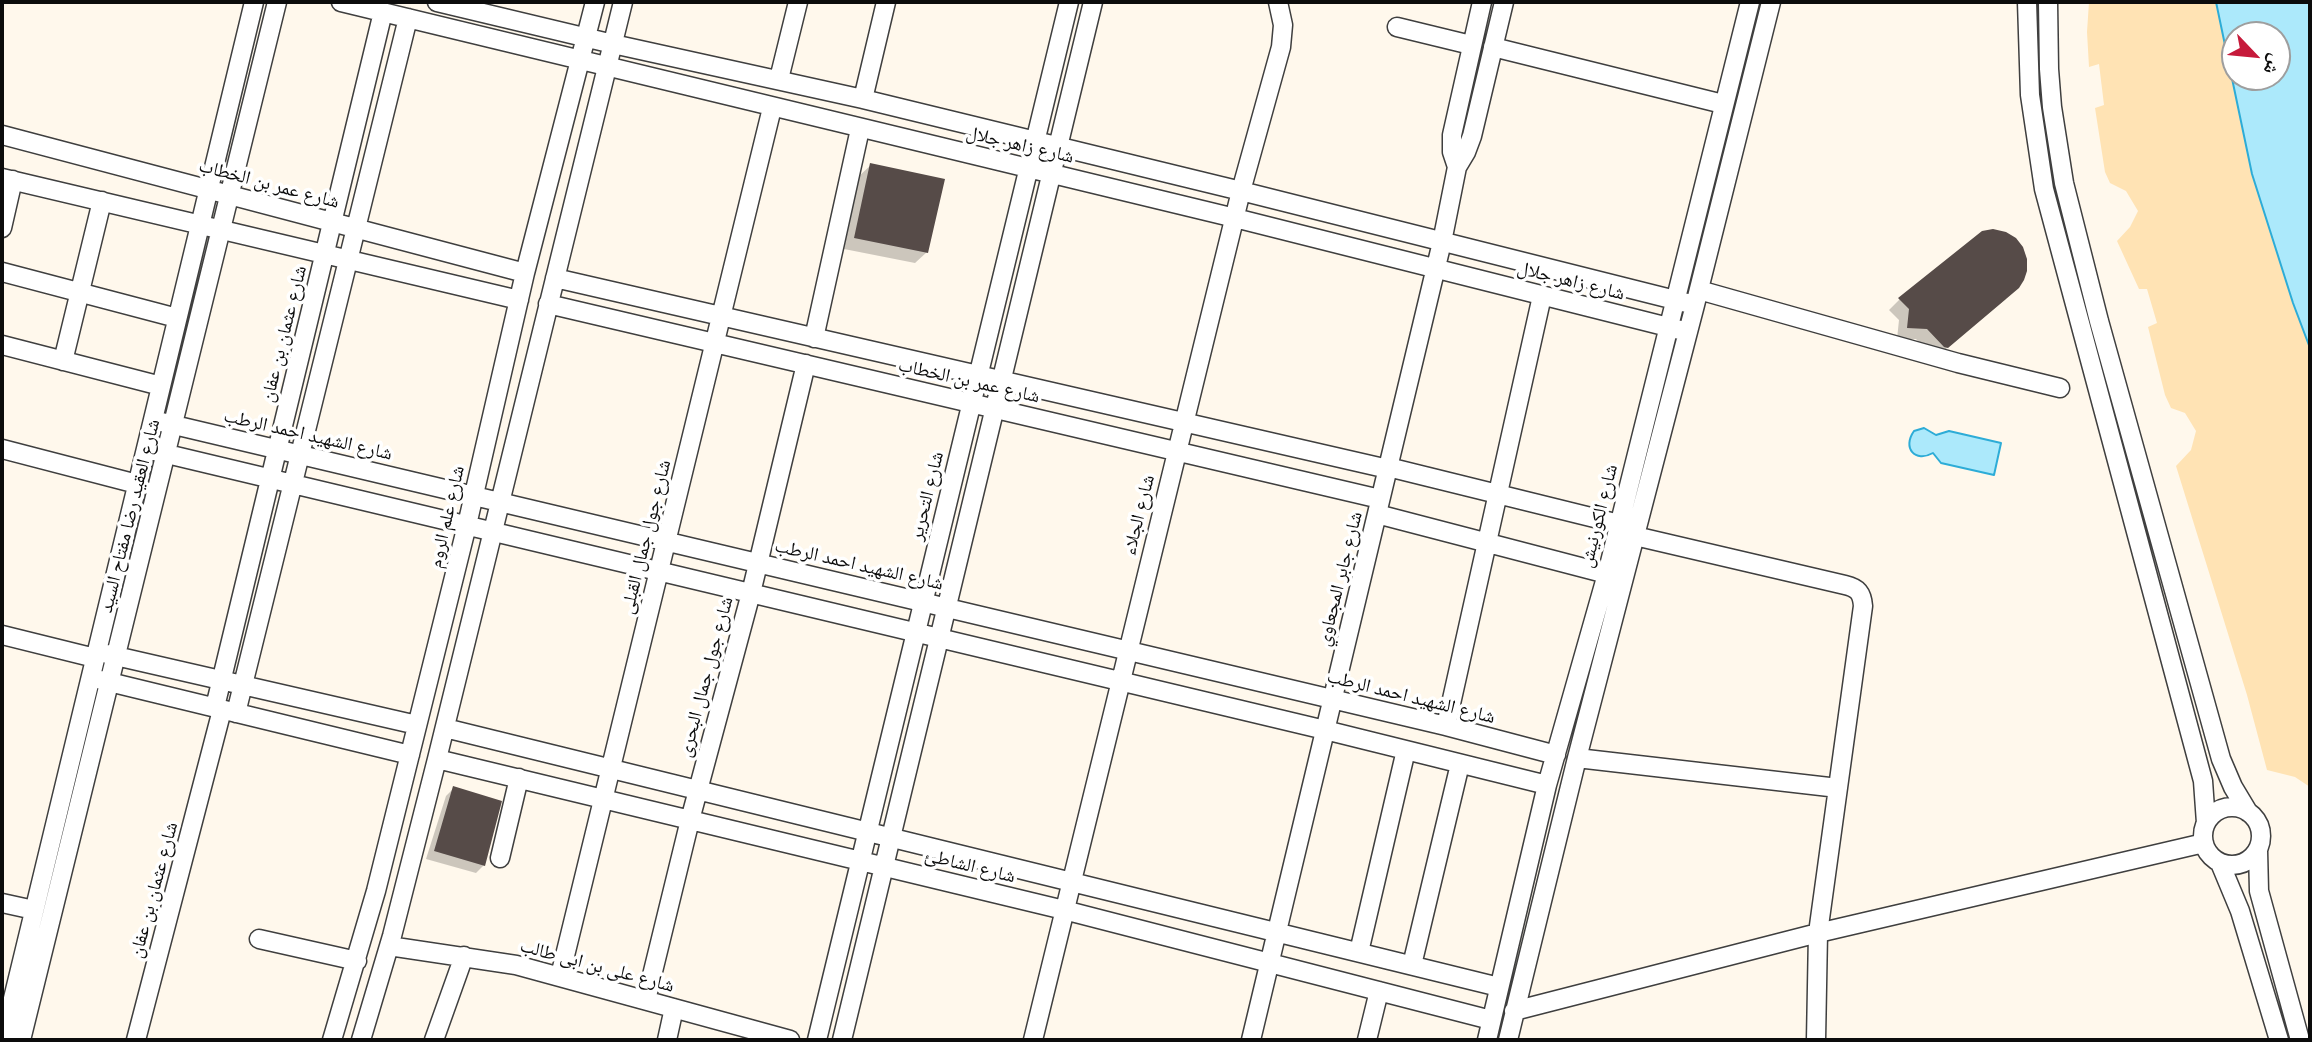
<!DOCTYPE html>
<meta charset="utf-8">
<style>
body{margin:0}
#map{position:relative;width:2312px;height:1042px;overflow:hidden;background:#fff8ec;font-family:"Roboto Serif","Noto Naskh Arabic",serif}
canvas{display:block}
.frame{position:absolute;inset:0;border:4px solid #0c0c0c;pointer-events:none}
.north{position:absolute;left:2221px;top:21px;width:70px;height:70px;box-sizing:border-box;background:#fff;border:2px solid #9e9e9e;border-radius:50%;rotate:116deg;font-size:19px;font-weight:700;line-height:28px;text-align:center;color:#0c0c0c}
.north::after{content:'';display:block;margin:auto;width:24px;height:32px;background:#c61a3b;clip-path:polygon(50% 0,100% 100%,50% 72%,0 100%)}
</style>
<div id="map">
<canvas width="2312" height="1042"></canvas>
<div class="frame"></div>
<div class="north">ش</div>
</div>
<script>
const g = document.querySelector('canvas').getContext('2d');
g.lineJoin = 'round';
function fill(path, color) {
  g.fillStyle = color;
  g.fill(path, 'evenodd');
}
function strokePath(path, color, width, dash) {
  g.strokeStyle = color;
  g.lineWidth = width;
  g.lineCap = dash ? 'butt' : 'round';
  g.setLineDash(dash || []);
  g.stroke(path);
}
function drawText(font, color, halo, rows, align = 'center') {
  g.font = font + ' "Roboto Serif","Noto Naskh Arabic",serif';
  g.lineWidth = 7;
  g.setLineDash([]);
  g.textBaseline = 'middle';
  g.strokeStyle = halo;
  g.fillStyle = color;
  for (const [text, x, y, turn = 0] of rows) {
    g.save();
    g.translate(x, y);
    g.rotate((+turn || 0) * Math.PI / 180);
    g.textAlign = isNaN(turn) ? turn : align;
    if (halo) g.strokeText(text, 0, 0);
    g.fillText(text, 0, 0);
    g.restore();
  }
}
fill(new Path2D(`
 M2089 2H2216L2252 174 2293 303 2310 348V787L2295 777 2267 770 2247 695 2176 466 2191 450 2196 431 2185 413 2171 408 2165 395 2148 327 2157 323 2147 289H2139L2117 241 2130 227 2138 211 2126 191 2110 183 2105 172 2095 108 2104 105 2099 64 2089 67 2087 32Z`), '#ffe3b4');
const water = new Path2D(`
 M2216 2H2310V348L2293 303 2252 174ZM2235 35H2277V77H2235Z
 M1924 428 1936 435 1949 431 2001 443 1994 475 1941 463 1933 453C1915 463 1902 448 1914 431Z`);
fill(water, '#ace9fb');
strokePath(water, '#2dacd7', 2);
fill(new Path2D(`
 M871 165 927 252 915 263 844 249 859 176Z
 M1900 299H2006L1935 358 1916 339H1897L1899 320 1889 310Z
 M454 788 484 865 476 873 426 859 446 796Z`), '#0003');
fill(new Path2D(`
 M870 163 945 179 928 253 854 238Z
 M1993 229 2006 232 2016 238 2023 247 2027 259V271L2024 280 2019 288 1948 348 1944 347 1927 329 1907 328 1909 309 1898 298 1982 231Z
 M453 786 502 801 485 866 434 851Z`), '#564b48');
const minor = new Path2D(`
 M341 2 1235 218 1688 332
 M437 2 613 44 863 99 1241 191 1695 305
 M2027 2 2030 95 2044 189 2203 781 2206 823
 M2048 2 2049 69 2052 107 2064 183 2099 321 2221 759 2233 787 2248 812
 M1397 27 1471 45
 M1493 47 1723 104
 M779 79 798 2
 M863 99 886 2
 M2 135 525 273
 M1457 167 1452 152V135L1482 2
 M2 178 519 300
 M2 228 13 180
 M2 272 177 318
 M555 278 1388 469
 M1699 290 1958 363 2060 388
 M548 304 1380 499
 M814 338 860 129
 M2 345 161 386
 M63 361 102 201
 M153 420 1446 726 1556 755
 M2 449 137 484
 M146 449 1325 730 1547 785
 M1388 467 1619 524
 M1377 514 1607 574
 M1635 536 1845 585C1858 588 1862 593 1863 606L1818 933 1816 1040
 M2 635 95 658
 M107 654 417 725
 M101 680 410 755
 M215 707 383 12
 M236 713 408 18
 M1446 726 1542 296
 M445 728 1499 987
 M1577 758 1838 788
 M437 759 1064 910 1491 1020
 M2203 836a29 29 0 1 1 58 0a29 29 0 1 1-58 0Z
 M2258 850 2259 891 2300 1040
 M500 858 519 778
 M2220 863 2240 911 2279 1040
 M2 903 34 910
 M259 939 357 961
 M389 946 516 965 790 1040
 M1359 952 1406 750
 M1412 965 1460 764
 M560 976 772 108
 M646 1000 690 820 751 593 806 364
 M1514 1011 1818 933 2204 843
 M3 1040 254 2
 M21 1040 277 2
 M136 1040 222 710
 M332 1040 376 891 467 525 525 273 595 2
 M361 1040 392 936 437 759 623 2
 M434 1040 464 956
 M667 1040 674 1008
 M817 1040 1069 2
 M842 1040 1093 2
 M1033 1040 1241 191 1281 47 1283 25 1278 2
 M1251 1040 1442 242 1457 167 1466 152 1472 136 1504 2
 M1367 1040 1379 991
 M1487 1040 1547 785 1607 574 1750 2
 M1508 1040 1577 758 1695 305 1771 2`);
strokePath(minor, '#3f3f3f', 21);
strokePath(minor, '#fff', 18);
drawText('19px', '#0c0c0c', '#fff', [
 ["شارع زاهر جلال",1020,145,13],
 ["شارع عمر بن الخطاب",269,184,15],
 ["شارع زاهر جلال",1571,281,14],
 ["شارع عثمان بن عفان",284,334,-76],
 ["شارع عمر بن الخطاب",969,381,13],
 ["شارع الشهيد احمد الرطب",308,435,13],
 ["شارع التحرير",927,496,-76],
 ["شارع الجلاء",1139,515,-76],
 ["شارع العقيد رضا مفتاح السيد",130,516,-76],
 ["شارع الكورنيش",1599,516,-76],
 ["شارع علم الروم",447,517,-77],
 ["شارع جول جمال القبلى",646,537,-76],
 ["شارع الشهيد احمد الرطب",859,565,13],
 ["شارع جابر المجعاوي",1340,579,-76],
 ["شارع جول جمال البحرى",706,677,-75],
 ["شارع الشهيد احمد الرطب",1411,697,14],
 ["شارع الشاطئ",970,866,14],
 ["شارع عثمان بن عفان",154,890,-75],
 ["شارع على بن ابى طالب",597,966,15]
]);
</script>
